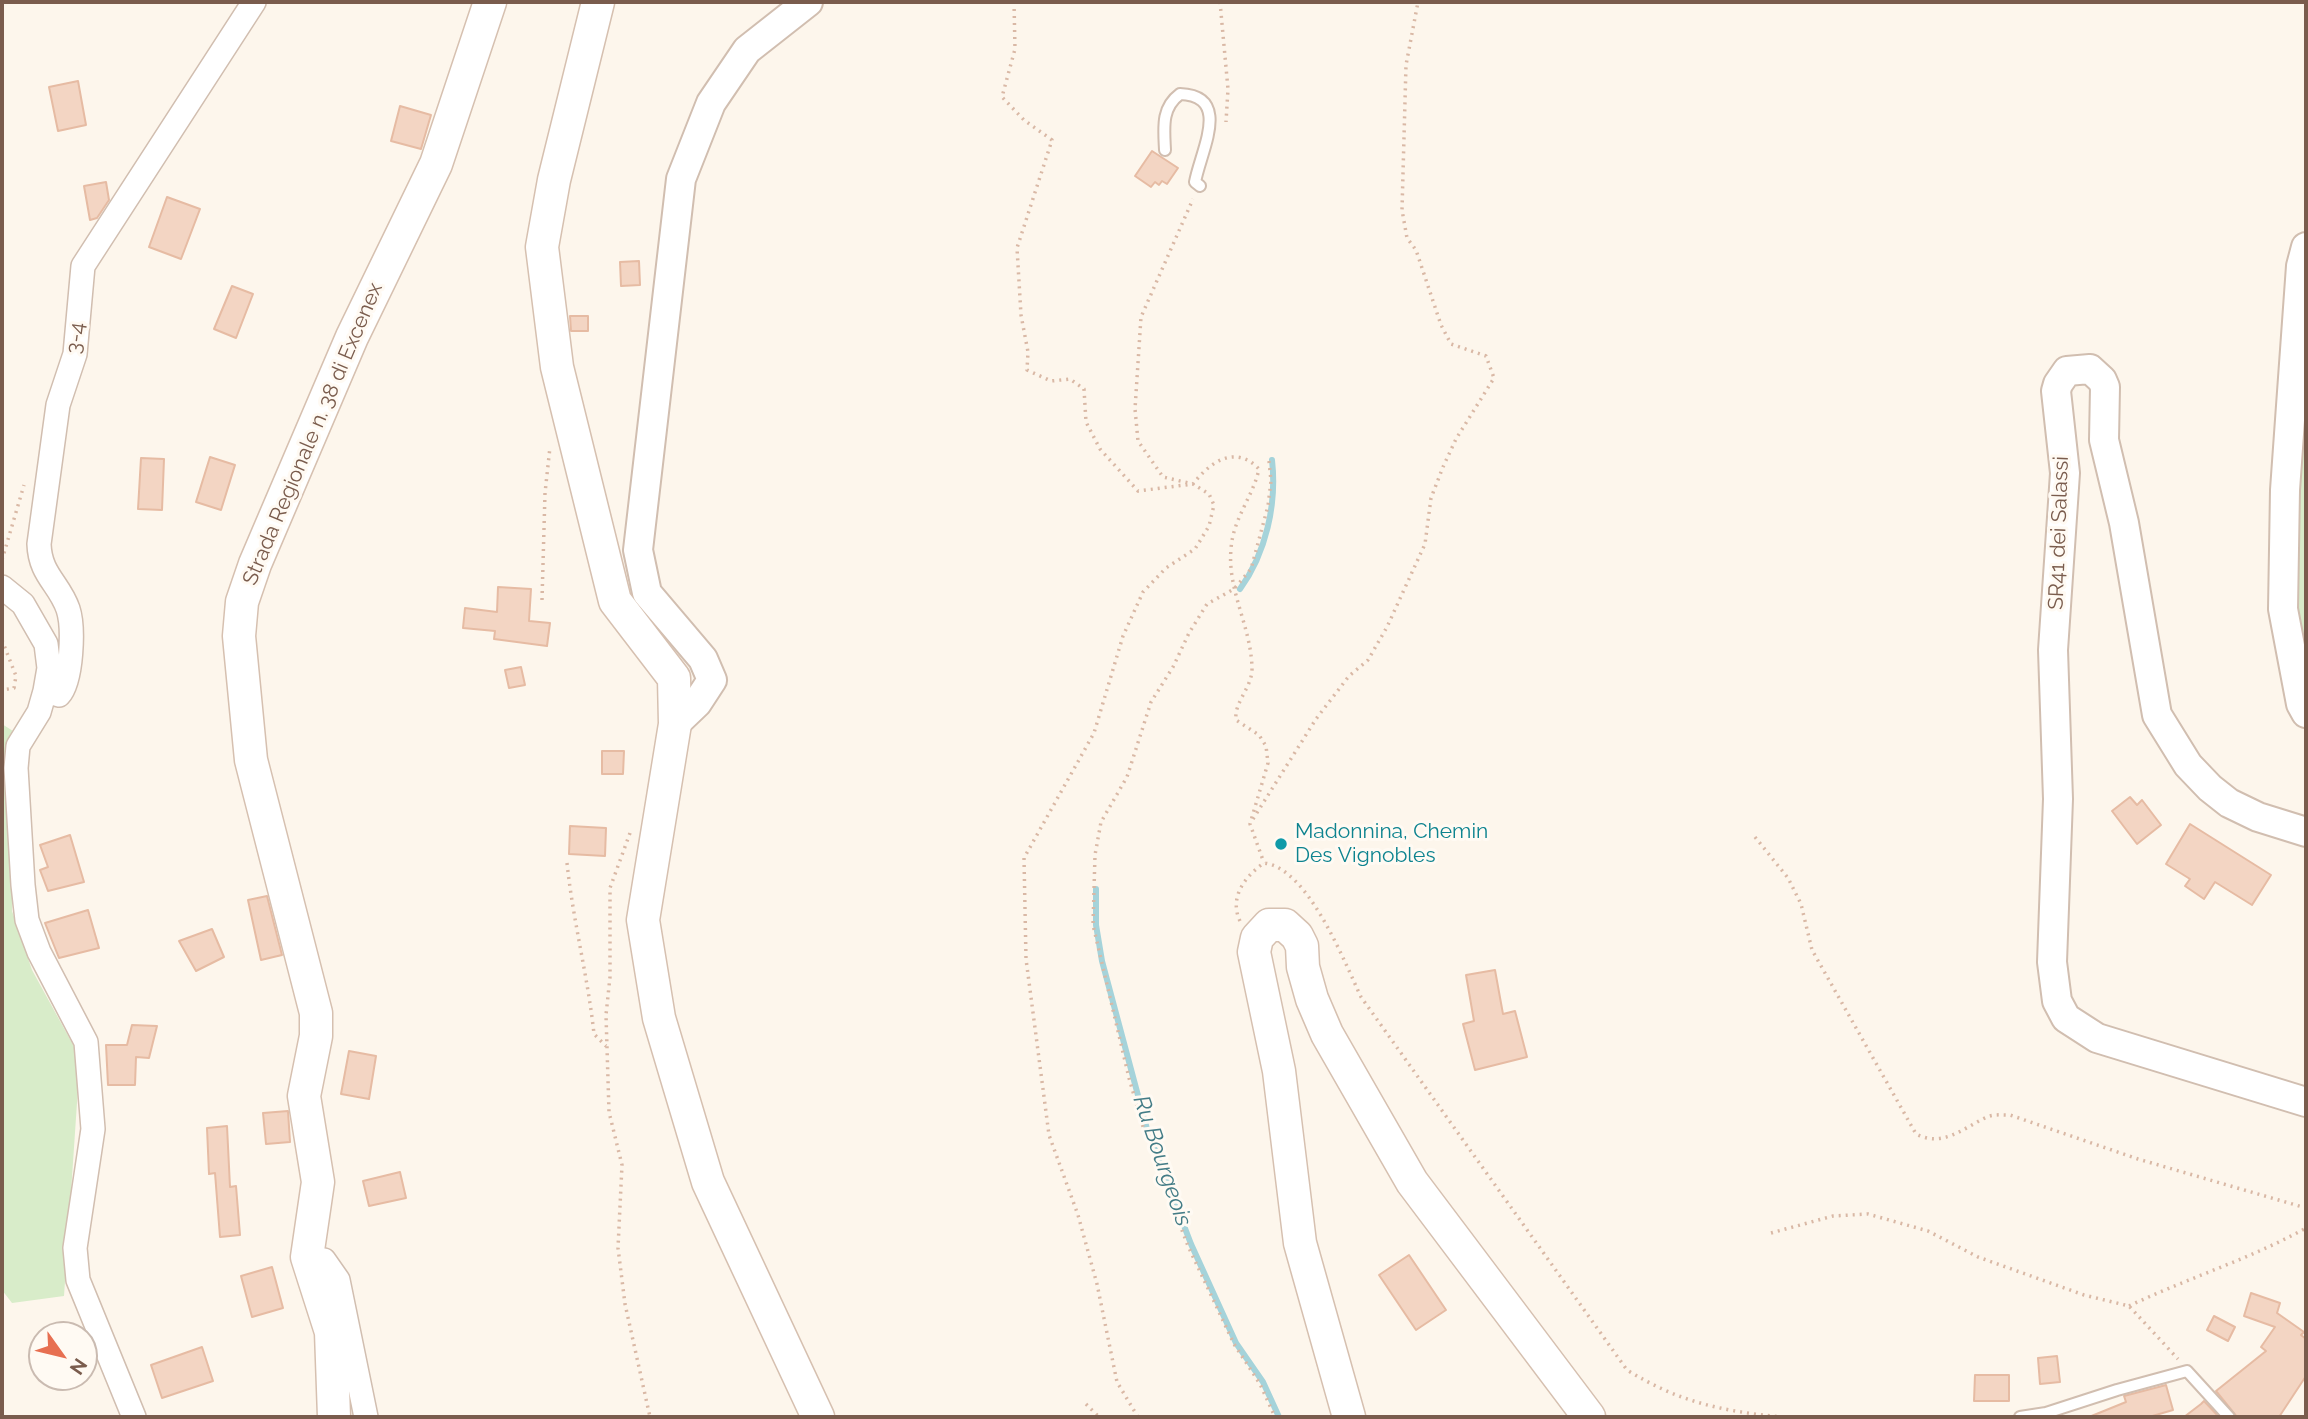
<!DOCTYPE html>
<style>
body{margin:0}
#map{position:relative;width:2308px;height:1419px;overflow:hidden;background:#fdf6ec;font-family:Raleway,sans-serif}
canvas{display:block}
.frame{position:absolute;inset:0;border:4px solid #7a5c4d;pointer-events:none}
.north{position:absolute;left:28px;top:1321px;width:70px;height:70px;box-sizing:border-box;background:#fffaf3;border:2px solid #cabbb1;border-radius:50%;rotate:124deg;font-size:19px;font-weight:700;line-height:28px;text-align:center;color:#7a5c4d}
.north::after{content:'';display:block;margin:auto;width:24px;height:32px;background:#e76f51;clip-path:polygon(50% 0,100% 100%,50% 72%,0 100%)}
</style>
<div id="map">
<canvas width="2308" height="1419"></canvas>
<div class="frame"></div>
<div class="north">N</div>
</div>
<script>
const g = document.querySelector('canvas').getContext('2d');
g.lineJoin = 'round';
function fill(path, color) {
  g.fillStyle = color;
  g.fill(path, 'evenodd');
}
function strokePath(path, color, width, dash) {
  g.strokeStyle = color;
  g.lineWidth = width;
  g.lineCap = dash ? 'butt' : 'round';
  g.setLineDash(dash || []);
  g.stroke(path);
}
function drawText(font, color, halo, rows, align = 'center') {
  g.font = font + ' Raleway,sans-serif';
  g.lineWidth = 6;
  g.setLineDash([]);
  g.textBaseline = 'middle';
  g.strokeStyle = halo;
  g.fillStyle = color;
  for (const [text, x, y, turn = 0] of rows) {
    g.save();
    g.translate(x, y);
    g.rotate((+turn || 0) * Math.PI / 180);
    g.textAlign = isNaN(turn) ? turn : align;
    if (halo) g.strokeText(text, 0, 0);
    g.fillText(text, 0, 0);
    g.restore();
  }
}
fill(new Path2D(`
 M2306 402V674L2294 587Z
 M2 724 13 731 12 911 32 970 77 1052 78 1088 64 1296 12 1303 2 1290Z`), '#d8ecc9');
strokePath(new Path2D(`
 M1240 589C1266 553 1277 504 1272 460
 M1096 889V925L1102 961 1147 1129 1191 1244 1236 1343 1263 1382 1279 1417`), '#a5d3da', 6);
const building = new Path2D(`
 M78 81 86 125 58 131 49 87Z
 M400 106 431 115 421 149 391 141Z
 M1152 151 1178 168 1167 184 1162 181 1159 185 1155 182 1151 187 1135 176Z
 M106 182 109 200 97 218 90 220 84 186Z
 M167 197 200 209 181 259 149 247Z
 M639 261 640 285 621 286 620 262Z
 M232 286 253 294 236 338 214 329Z
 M570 316H588V331H571Z
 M210 457 235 465 221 510 196 502Z
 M141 458 164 459 162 510 138 509Z
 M498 587 531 589 529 621 550 623 547 646 494 639 495 631 463 628 465 608 497 612Z
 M521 667 525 685 509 688 505 670Z
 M602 751H624L623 774H602Z
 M2130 797 2137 805 2142 800 2161 825 2137 844 2112 811Z
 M2190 824 2271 875 2252 905 2215 882 2204 899 2185 886 2190 879 2166 864Z
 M570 826 606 828 605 856 569 854Z
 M70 835 84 882 48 891 40 870 48 867 40 845Z
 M267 896 282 955 261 960 248 900Z
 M88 910 99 948 59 958 45 923Z
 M212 929 224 957 196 971 179 941Z
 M1495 970 1503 1014 1515 1011 1527 1057 1475 1070 1463 1024 1474 1021 1466 975Z
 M132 1025 157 1026 149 1058 136 1057 135 1085H108L106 1045H127Z
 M349 1051 376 1056 369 1099 341 1094Z
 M288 1111 290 1142 266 1144 263 1113Z
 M227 1126 230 1187 236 1186 240 1235 220 1237 215 1173 209 1174 207 1128Z
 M400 1172 406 1198 369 1206 363 1181Z
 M1409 1255 1446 1310 1416 1330 1379 1275Z
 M272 1267 283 1308 252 1317 241 1276Z
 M2251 1293 2280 1303 2277 1313 2304 1332 2301 1335 2306 1339V1376L2279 1417H2237L2216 1391 2266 1351 2261 1347 2275 1327 2244 1316Z
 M2214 1316 2235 1327 2228 1341 2207 1330Z
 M202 1347 213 1381 162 1398 151 1365Z
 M2057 1356 2060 1382 2040 1384 2038 1358Z
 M1975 1375H2009V1401H1974Z
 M2166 1385 2173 1410 2149 1417H2089L2126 1402 2124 1396Z
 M2204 1401 2219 1417H2184L2201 1404Z`);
fill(building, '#f3d5c3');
strokePath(building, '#e6bba3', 2);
const service = new Path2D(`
 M1165 150C1164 128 1161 108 1180 94 1232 96 1201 150 1195 182L1200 186
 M2020 1417 2046 1413 2117 1390 2187 1371 2229 1417`);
const minor = new Path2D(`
 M2 587 23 604 46 644 49 668 45 691 39 712 18 746 16 768 23 885 27 920 39 952 86 1042 93 1129 75 1248 78 1280 134 1417
 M45 691 59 695C72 681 74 627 68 609 59 583 40 575 39 544L58 405 75 354 83 266 254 2
 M307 1257 324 1260 338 1280 366 1417`);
const tertiary = new Path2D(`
 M2306 247 2301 266 2285 490 2283 609 2301 704 2306 713
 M675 724 697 703 712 680 703 659 647 593 638 550 681 179 711 103 747 50 808 2
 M2306 832 2258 817 2229 803 2210 788 2188 765 2157 715 2124 523 2104 440 2105 387 2102 380 2090 369 2067 371 2058 384 2056 391 2065 473 2053 650 2058 799 2052 962 2057 1001 2066 1018 2097 1038 2306 1102`);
const secondary = new Path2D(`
 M598 2 554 180 542 247 557 367 615 601 674 678 675 724 643 920 659 1018 708 1182 818 1417
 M334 1417 331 1332 307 1257 318 1182 304 1096 316 1036V1013L251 760 239 636 242 602 255 564 352 337 436 164 490 2
 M1349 1417 1300 1243 1279 1071 1254 952 1257 938 1269 925H1285L1297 936 1302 946 1303 967 1312 999 1327 1034 1412 1182 1589 1417`);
strokePath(service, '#d1beb0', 14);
strokePath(minor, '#d1beb0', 26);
strokePath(tertiary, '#d1beb0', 32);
strokePath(secondary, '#d6c0b0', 35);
strokePath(new Path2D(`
 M1014 2 1015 49 1002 97 1024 120 1052 140 1017 248 1021 315 1028 352 1027 370 1051 381 1070 379 1084 389 1086 422 1100 449 1138 491 1193 484C1210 462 1235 444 1259 469 1253 497 1233 518 1231 549 1227 591 1252 628 1252 670 1251 689 1234 702 1236 720L1259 735 1266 746 1268 763 1250 824 1264 863
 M1220 2 1228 89 1226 122
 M1269 461 1271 481 1268 506 1251 569 1234 589 1207 604 1189 633 1173 667 1151 702 1127 777 1101 822 1095 855 1093 925 1129 1078 1144 1130 1188 1246 1234 1344 1260 1384 1275 1417
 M2 560 24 485
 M542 600 545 493 550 447
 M2 640 16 676 14 688 2 690
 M1253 819 1316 719 1349 676 1368 660 1387 627 1425 544 1431 498 1443 467 1456 439 1494 378 1486 356 1451 344 1441 325 1416 250 1407 238 1402 210 1406 65 1418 2
 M630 833 610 888V977L606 1015 609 1112 622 1165 618 1248 625 1304 650 1417
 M1755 837 1788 878 1801 904 1812 950 1916 1134C1943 1148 1963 1128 1987 1117 1994 1114 2002 1115 2010 1115L2138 1159 2306 1208
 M567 863C573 921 588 977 594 1034L606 1046
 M1240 921C1229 898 1244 877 1264 863 1308 868 1344 961 1361 997L1627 1370C1679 1402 1721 1411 1781 1417
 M1771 1233 1833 1216 1868 1214 1928 1231 1978 1257 2084 1295 2129 1306 2178 1359
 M2129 1306C2188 1278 2250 1259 2306 1228
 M1086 1404 1099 1417
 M1138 1417 1117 1382 1097 1284 1078 1215 1049 1135 1026 959 1024 858 1094 733 1123 636 1143 592 1166 568 1195 549 1209 526 1214 505 1209 494 1193 484 1163 477 1138 441 1135 409 1141 317 1193 199`), '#d9b8a5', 3.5, [2, 5]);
strokePath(service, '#fff', 10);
strokePath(minor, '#fff', 23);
strokePath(tertiary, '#fff', 28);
strokePath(secondary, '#fff', 32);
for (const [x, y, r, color] of [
 [1281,844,7,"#0f9aa8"]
]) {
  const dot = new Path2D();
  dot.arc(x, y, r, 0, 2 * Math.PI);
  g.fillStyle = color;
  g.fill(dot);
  strokePath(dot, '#fffaf3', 2.5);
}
drawText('21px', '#7a5c4d', '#fffaf3', [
 ["3-4",76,338,-82],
 ["Strada Regionale n. 38 di Excenex",313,434,-67],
 ["SR41 dei Salassi",2059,533,-88]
]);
drawText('21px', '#0d838f', '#fffaf3', [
 ["Madonnina, Chemin",1295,832],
 ["Des Vignobles",1295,856]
], 'left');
drawText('italic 23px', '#437c86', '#fffaf3', [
 ["Ru Bourgeois",1162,1161,71]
]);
</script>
